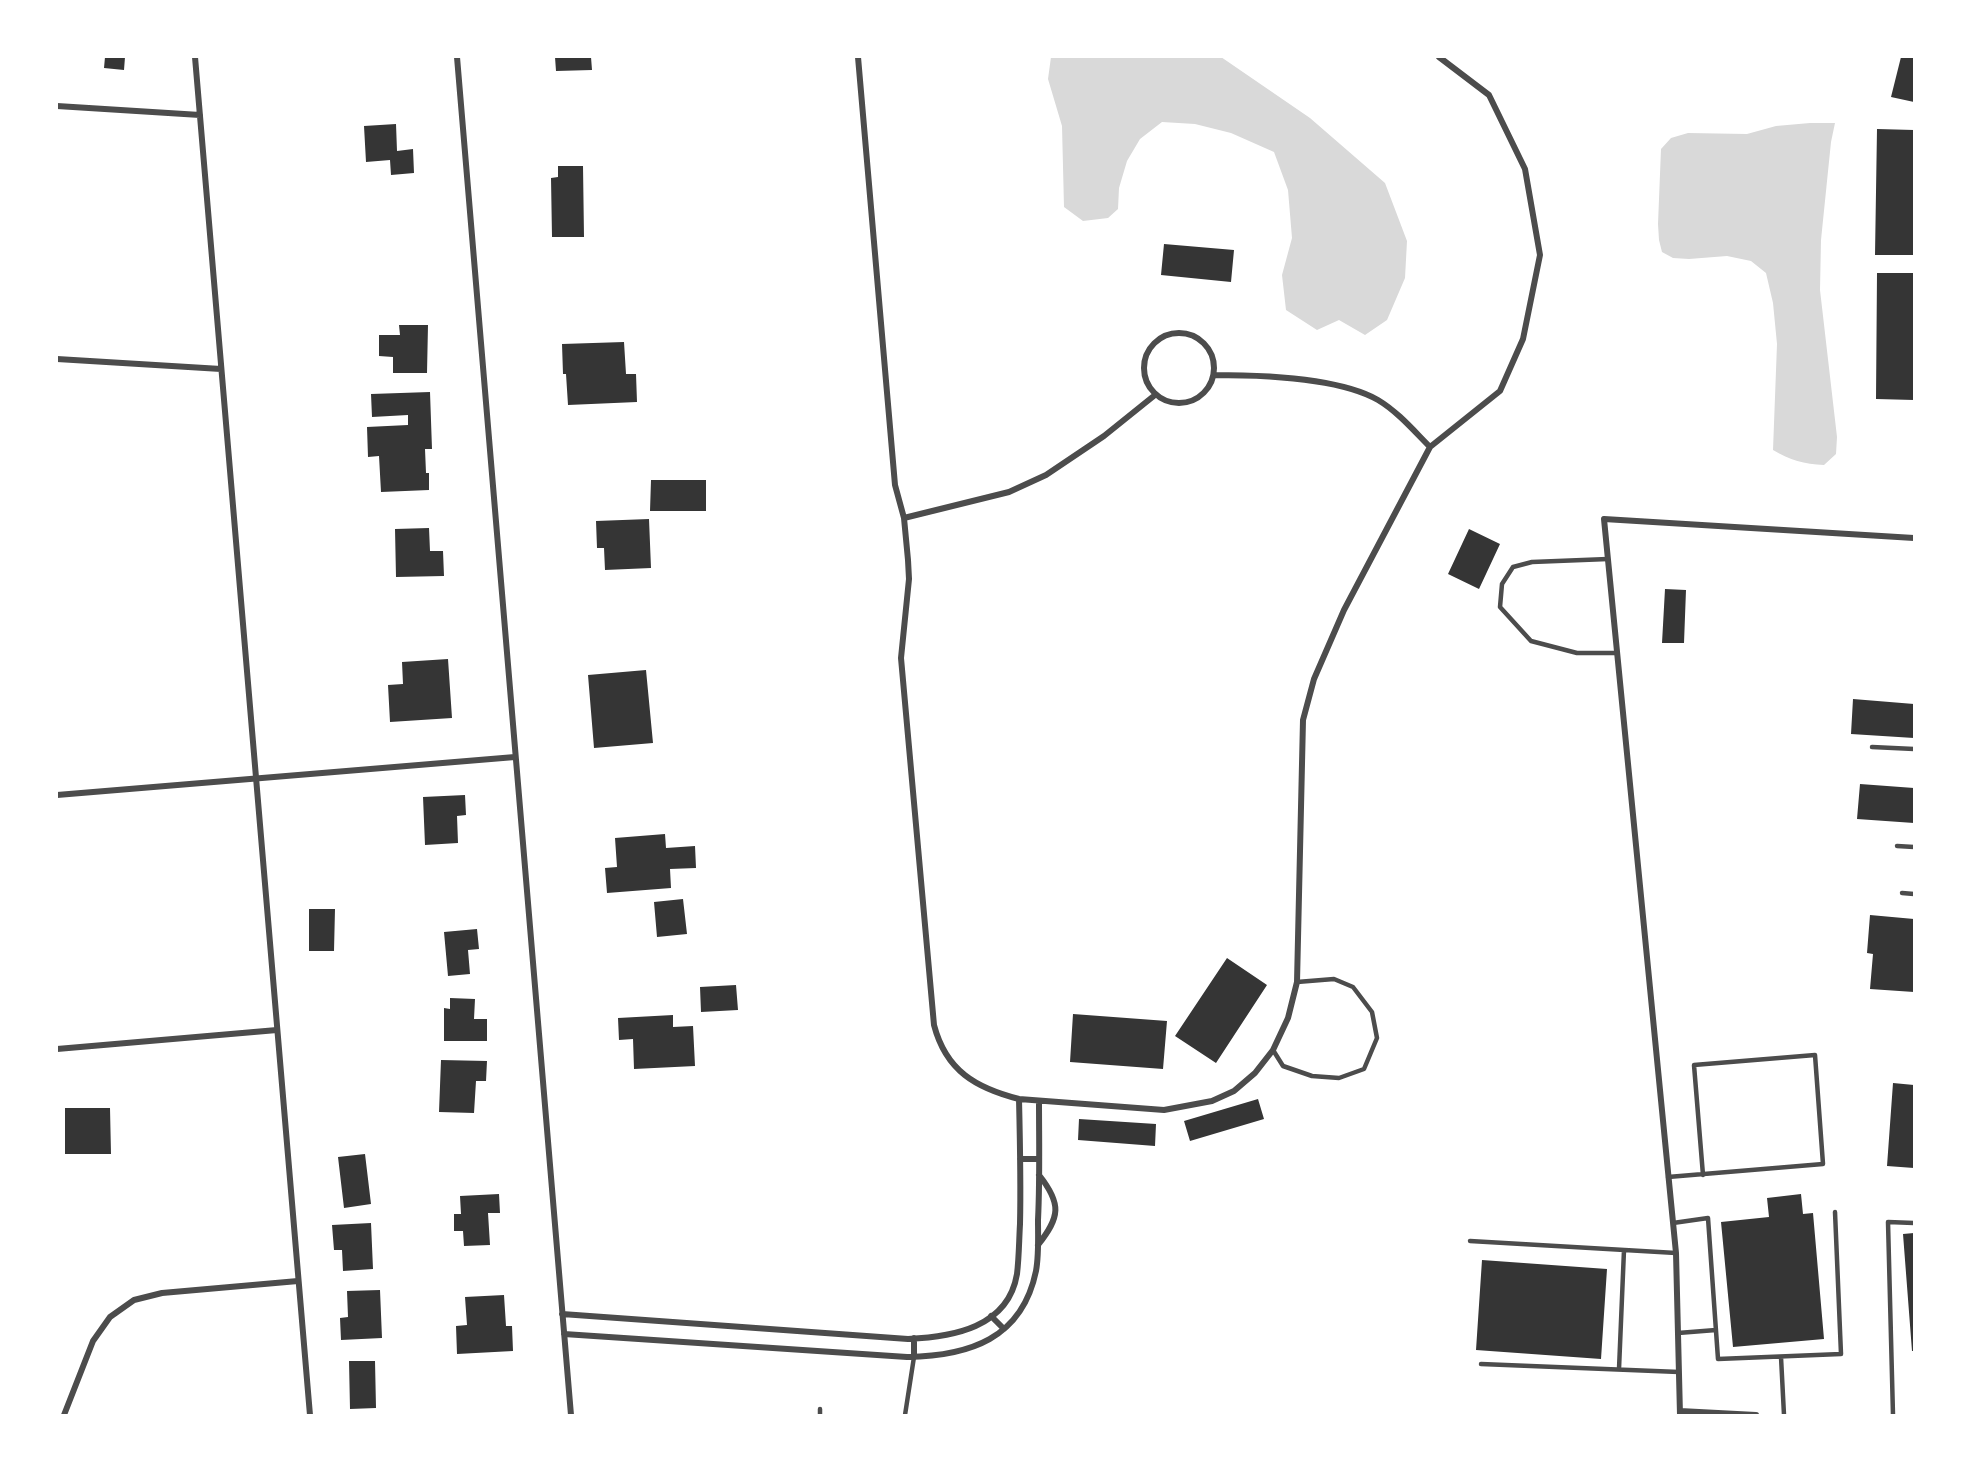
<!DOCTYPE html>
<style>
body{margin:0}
#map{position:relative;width:1971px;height:1472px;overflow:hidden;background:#fff;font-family:"Fira Sans",sans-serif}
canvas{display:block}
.frame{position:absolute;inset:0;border:58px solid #fff;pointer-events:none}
</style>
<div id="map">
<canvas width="1971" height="1472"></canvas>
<div class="frame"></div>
</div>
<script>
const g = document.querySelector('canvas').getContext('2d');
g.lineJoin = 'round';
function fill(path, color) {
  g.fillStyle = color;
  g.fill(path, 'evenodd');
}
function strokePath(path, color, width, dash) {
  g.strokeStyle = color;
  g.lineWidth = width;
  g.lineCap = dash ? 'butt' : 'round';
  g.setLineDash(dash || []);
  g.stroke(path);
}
fill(new Path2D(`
 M1051 57H1221L1310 118 1385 183 1407 241 1405 278 1387 320 1365 335 1339 320 1317 330 1286 310 1282 275 1292 238 1288 190 1274 152 1231 133 1195 124 1162 122 1140 139 1127 161 1119 188 1118 209 1108 218 1083 221 1064 207 1062 126 1048 79Z
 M1810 123H1835L1831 142 1821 240 1820 290 1837 437 1836 454 1824 465C1804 464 1790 460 1773 450L1777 344 1773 303 1766 273 1751 261 1727 256 1689 259 1673 258 1662 252 1659 240 1658 224 1661 149 1671 138 1688 133 1747 134 1776 126Z`), '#d9d9d9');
fill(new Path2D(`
 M105 57H125L124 70 104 68Z
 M555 57H591L592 70 556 71Z
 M1901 57H1914V102L1891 97Z
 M396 124 397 151 413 149 414 173 391 175 390 160 366 162 364 126Z
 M1877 129 1914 130V255H1875Z
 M558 166H583L584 237H552L551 178 558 177Z
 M1164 244 1234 250 1231 282 1161 275Z
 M1877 273H1914V400L1876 399Z
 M399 325H428L427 373H393V357L379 356V335H400Z
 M624 342 626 374H636L637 402 568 405 566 374H563L562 344Z
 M430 392 432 449H425L426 473H429V490L381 492 379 456 368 457 367 427 408 425V415L372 417 371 394Z
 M651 480H706V511H650Z
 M649 519 651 568 605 570 604 548H597L596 521Z
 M429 528 430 551H443L444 576 396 577 395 529Z
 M1469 529 1500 544 1479 589 1448 574Z
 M1665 589 1686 590 1684 643H1662Z
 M448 659 452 718 390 722 388 685 403 684 402 662Z
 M646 670 653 743 594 748 588 675Z
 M1853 699 1914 704V738L1851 734Z
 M1860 784 1914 788V823L1857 819Z
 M465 795 466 815 457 816 458 843 425 845 423 797Z
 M665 834 666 848 695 846 696 868 670 869 671 888 607 893 605 868 617 867 615 838Z
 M683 899 687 934 657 937 654 902Z
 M309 909H335L334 951H309Z
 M1870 915 1914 919V992L1870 989 1873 954 1867 953Z
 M477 929 479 949 468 950 470 974 448 976 444 932Z
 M1227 958 1267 985 1216 1063 1175 1036Z
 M736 985 738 1010 701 1012 700 987Z
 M450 998 475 999 474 1019H487V1041H444V1008L450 1009Z
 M1073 1014 1167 1021 1163 1069 1070 1062Z
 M673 1015V1027L693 1026 695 1066 634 1069 633 1039 619 1040 618 1018Z
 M441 1060 487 1061 486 1081H476L474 1113 439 1112Z
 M1893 1083 1914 1085V1168L1887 1166Z
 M1258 1099 1264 1119 1190 1141 1184 1121Z
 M65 1108H110L111 1154H65Z
 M1079 1119 1156 1124 1155 1146 1078 1140Z
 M365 1154 371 1204 344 1208 338 1157Z
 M499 1194 500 1213H488L490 1245 464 1246 463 1231H454V1214H461L460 1196Z
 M1801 1194 1803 1214 1813 1213 1824 1339 1733 1347 1721 1222 1769 1217 1767 1198Z
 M371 1223 373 1269 343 1271 342 1250H334L332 1225Z
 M1914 1233V1351H1912L1903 1234Z
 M1482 1260 1607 1269 1601 1359 1476 1350Z
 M380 1290 382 1338 341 1340 340 1318 348 1317 347 1291Z
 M504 1295 506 1326H512L513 1351 457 1354 456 1326 467 1325 465 1297Z
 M349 1361H375L376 1408 350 1409Z`), '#353535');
strokePath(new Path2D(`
 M1608 559 1532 562 1513 567 1502 584 1500 607 1531 641 1577 653H1617
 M1872 747 1914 749
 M1897 846 1914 847
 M1902 893 1914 894
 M1273 1050 1283 1066 1312 1076 1339 1078 1364 1069 1377 1038 1372 1012 1353 987 1334 979 1297 982
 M1668 1177 1823 1164 1815 1055 1694 1065 1703 1175
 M1673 1223 1708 1218 1718 1359 1841 1354 1835 1212
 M1470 1241 1676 1253
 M1678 1333 1716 1330
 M1781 1357 1784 1415
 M1481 1364 1679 1372
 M1619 1369 1624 1250
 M820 1415V1409
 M905 1415 914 1357
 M1893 1415 1888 1222 1914 1223`), '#4c4c4c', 4.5);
strokePath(new Path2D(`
 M195 57 310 1415
 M457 57 571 1415
 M858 57 895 485 904 518 908 560 909 579 901 658 934 1025C946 1071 976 1088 1019 1099L1164 1110 1212 1101 1234 1091 1255 1073 1273 1050 1288 1018 1297 982 1303 720 1314 679 1344 610 1430 447 1500 391 1523 339 1540 255 1525 169 1489 95 1439 57
 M57 106 200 115
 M1144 368a35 35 0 1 1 70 0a35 35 0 1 1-70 0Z
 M57 359 221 369
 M1214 375C1261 375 1338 377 1378 400 1398 412 1414 431 1430 447
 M904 518 1009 492 1046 475 1104 436 1155 395
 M57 795 515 757
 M57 1049 277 1030
 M1020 1159H1039
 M1038 1245C1060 1217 1062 1204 1039 1175
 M562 1314 908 1339C952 1337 1008 1328 1017 1274 1019 1258 1019 1241 1020 1224 1021 1182 1020 1141 1019 1099
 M991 1316 1004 1329
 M564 1334 907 1357C969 1356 1022 1339 1036 1271 1039 1255 1038 1237 1038 1220 1040 1181 1039 1141 1039 1101
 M914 1357V1338
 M1680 1411 1756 1415
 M64 1415 93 1341 110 1317 134 1300 162 1293 298 1281
 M1680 1415 1676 1253 1604 519 1914 538`), '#4c4c4c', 6);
</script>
